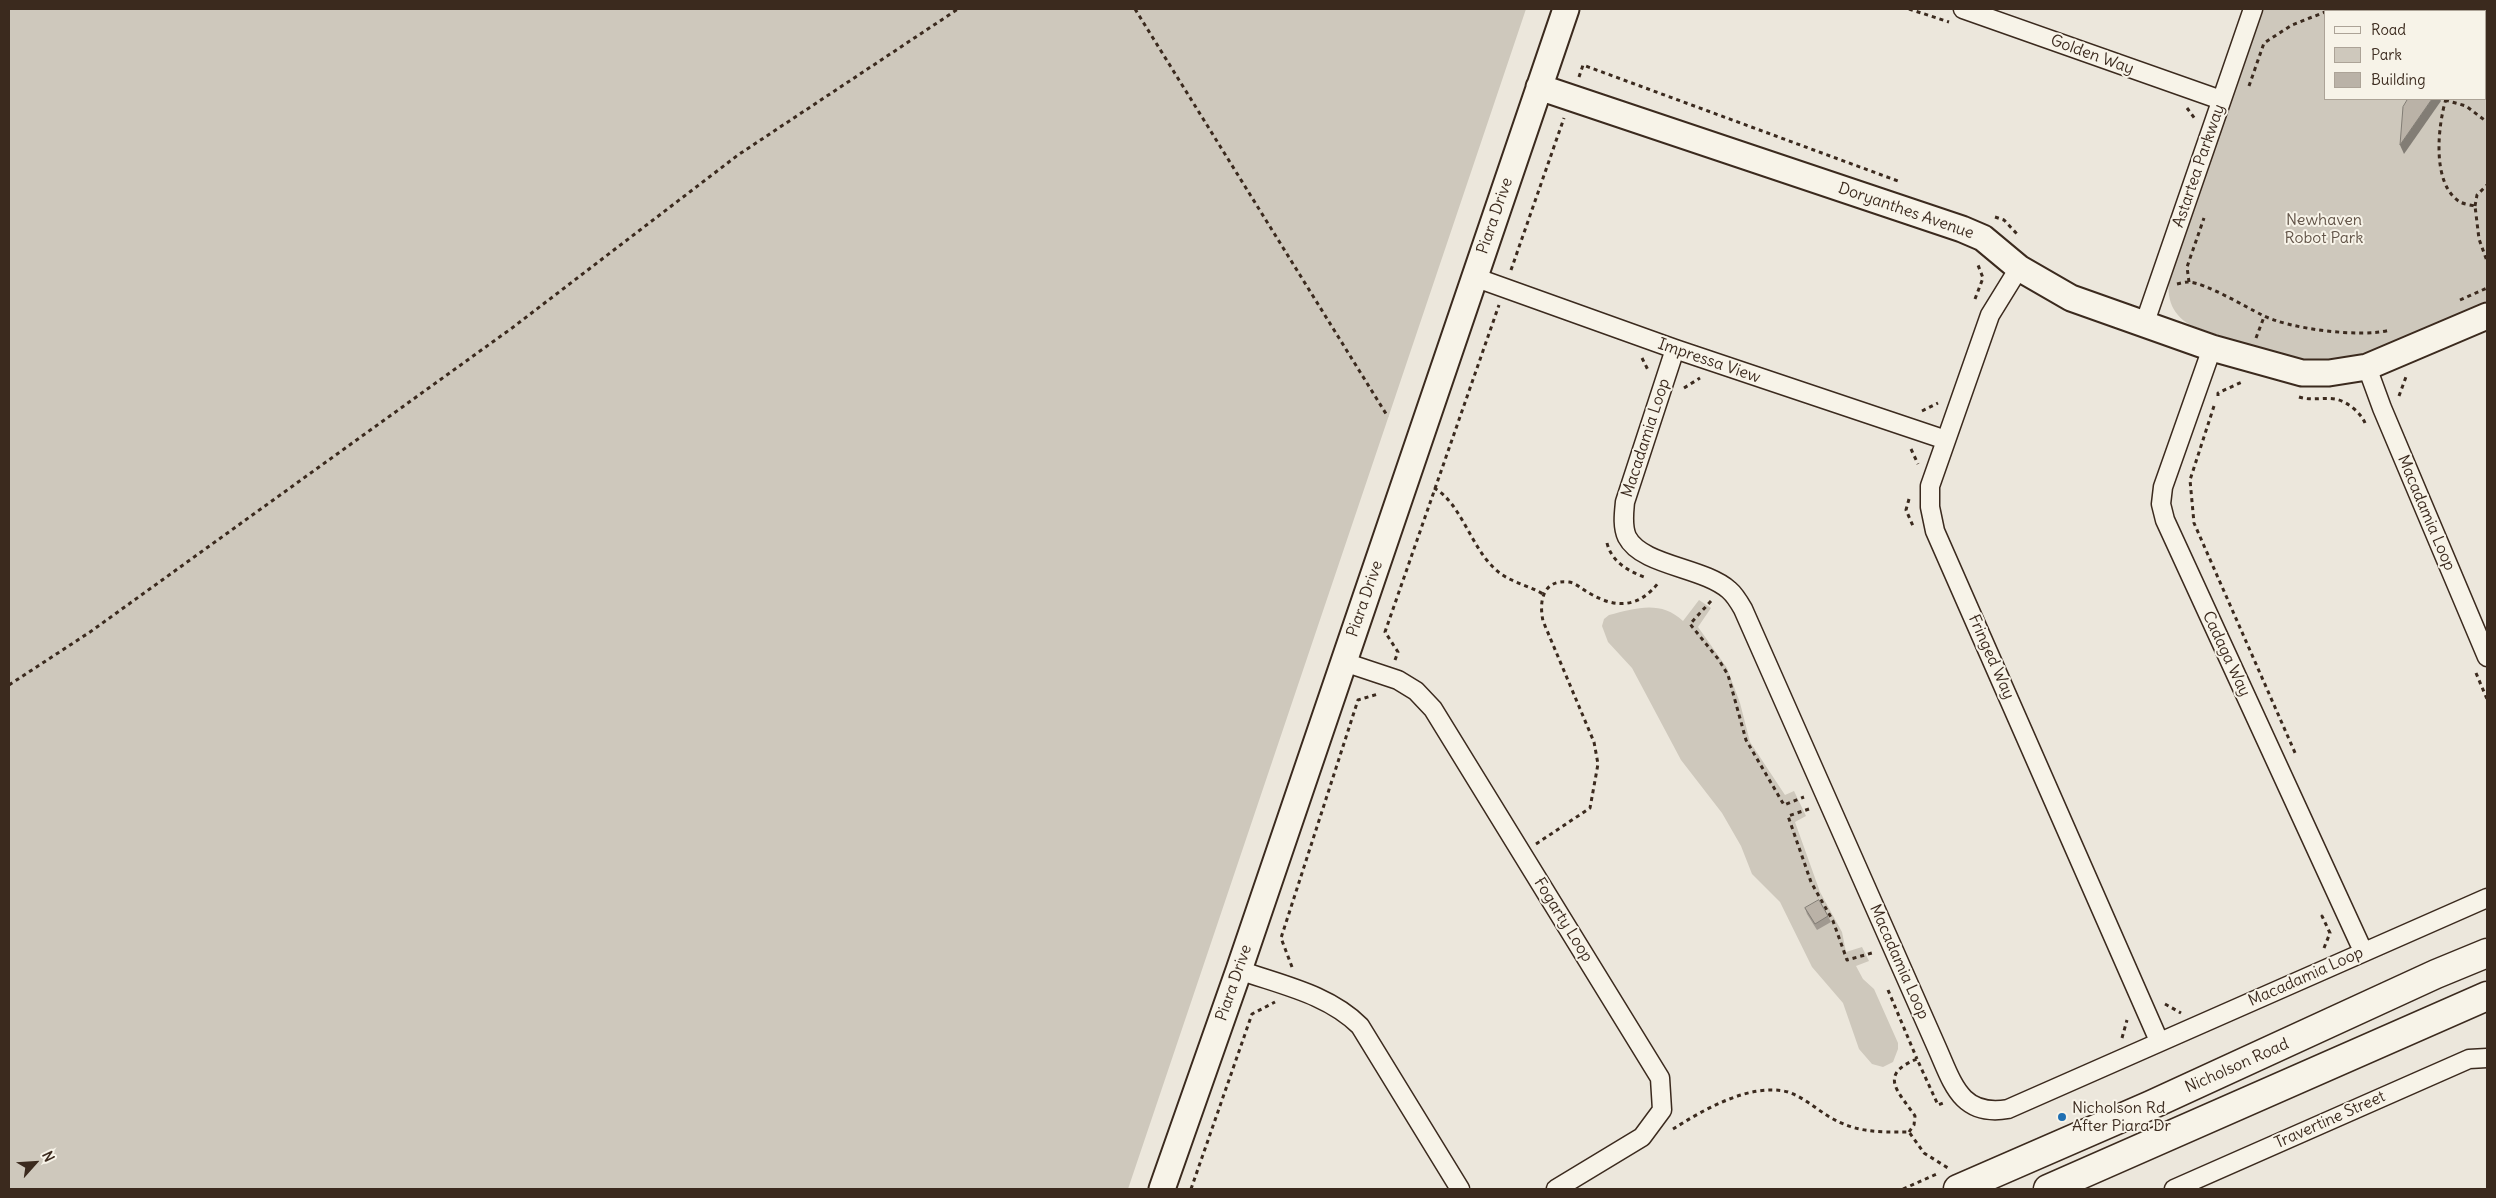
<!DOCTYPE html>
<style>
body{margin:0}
#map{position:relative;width:2496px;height:1198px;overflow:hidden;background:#ece7dc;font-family:Delius,sans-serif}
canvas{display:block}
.frame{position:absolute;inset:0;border:10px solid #3b2a1e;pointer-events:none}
.legend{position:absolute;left:2324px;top:10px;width:162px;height:90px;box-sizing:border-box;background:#f7f3e8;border:1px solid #aca397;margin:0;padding:6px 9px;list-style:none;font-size:15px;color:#3b2a1e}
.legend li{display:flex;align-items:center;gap:10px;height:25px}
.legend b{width:25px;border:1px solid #aca397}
.north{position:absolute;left:10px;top:1138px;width:50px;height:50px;-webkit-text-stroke:4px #f7f3e8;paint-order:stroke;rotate:64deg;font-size:14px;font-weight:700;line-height:20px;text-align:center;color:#3b2a1e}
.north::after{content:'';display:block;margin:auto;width:18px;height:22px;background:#3b2a1e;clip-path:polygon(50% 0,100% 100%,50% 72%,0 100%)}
</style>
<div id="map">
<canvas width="2496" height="1198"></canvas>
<div class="frame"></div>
<ul class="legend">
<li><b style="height:6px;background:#f7f3e8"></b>Road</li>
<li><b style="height:14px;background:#cec8bc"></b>Park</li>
<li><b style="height:14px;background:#bab2a7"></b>Building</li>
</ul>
<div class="north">N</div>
</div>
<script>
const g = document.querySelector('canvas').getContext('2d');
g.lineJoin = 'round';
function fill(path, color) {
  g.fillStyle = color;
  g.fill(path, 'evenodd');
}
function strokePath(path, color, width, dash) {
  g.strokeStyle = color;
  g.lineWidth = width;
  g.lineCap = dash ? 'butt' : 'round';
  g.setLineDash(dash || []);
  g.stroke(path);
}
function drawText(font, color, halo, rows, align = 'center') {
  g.font = font + ' Delius,sans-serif';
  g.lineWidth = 4;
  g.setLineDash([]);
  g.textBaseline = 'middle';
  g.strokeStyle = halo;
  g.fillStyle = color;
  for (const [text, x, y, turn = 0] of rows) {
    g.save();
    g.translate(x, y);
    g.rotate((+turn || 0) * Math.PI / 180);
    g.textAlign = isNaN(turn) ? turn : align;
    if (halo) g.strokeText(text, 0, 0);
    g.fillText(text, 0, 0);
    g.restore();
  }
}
fill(new Path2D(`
 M9 9H1526L1128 1189H9Z
 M2263 9H2487V301C2440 321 2369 362 2318 361 2275 359 2234 340 2193 326 2173 317 2165 298 2170 276ZM2325 11H2485V99H2325Z
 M1699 600 1711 608 1698 627 1727 668 1740 703 1750 742 1785 795 1794 791 1806 816 1795 822 1820 892 1842 932 1846 952 1862 947 1869 961 1856 966 1863 979 1874 989 1898 1043V1049L1893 1062 1883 1067 1872 1064 1859 1049 1843 1003 1812 967 1780 902 1752 874 1741 846 1722 813 1681 760 1632 668 1608 642 1602 626 1604 619 1609 615C1636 608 1661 600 1683 621Z`), '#cec8bc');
const street = new Path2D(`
 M1963 9 2221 100
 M2019 268 1990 315 1930 486V507L1935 531 2159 1041
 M1474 277 1675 349 1946 440
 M2145 322 2253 9
 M2212 348 2163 487 2161 504 2165 520 2363 951
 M1675 349 1625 502C1624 513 1622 526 1627 537 1642 566 1703 567 1729 590 1735 595 1739 602 1743 609L1937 1048C1953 1084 1961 1117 2008 1109L2487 898
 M2367 367 2382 408 2487 657
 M1344 662 1398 680 1416 691 1433 709 1660 1078 1662 1110 1642 1137 1556 1189
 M1239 970C1281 985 1328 994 1360 1026L1460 1189
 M2174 1189 2469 1059 2487 1058`);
const secondary = new Path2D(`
 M1539 87 1962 229 1983 238 2019 268 2071 298 2212 348 2302 373H2329L2367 367 2487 316
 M1162 1189 1239 970 1566 9`);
const primary = new Path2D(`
 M1958 1189 2151 1105 2436 974 2487 953
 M2048 1189 2487 996`);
strokePath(street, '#3b2a1e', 21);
strokePath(secondary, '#3b2a1e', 29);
strokePath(primary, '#3b2a1e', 31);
strokePath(new Path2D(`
 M1135 9 1388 417
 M1909 9 1949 22
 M2328 11 2350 9 2379 11
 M2445 11 2446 9
 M1579 77 1583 65 1898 181
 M2249 86 2264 43 2292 25 2325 12
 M2446 99C2438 125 2431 184 2460 202 2464 204 2470 205 2475 206L2479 239 2487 261
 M2445 100 2466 106 2487 122
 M2187 108 2195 119
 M2475 206 2477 195 2487 185
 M1995 217 2004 220 2017 234
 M1511 270 1564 118
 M2189 282 2187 267 2204 218
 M2177 284C2181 283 2185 282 2188 282 2204 282 2246 307 2262 315 2289 329 2361 338 2390 330
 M1975 299 1983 278 1978 265
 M2460 300 2487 288
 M2256 338 2264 317
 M1642 358 1648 370
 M1684 388 1700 378
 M2218 396V393L2244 381
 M2399 396 2407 374
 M2299 397C2311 401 2323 397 2335 399 2347 401 2361 413 2365 423
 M2214 406 2190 480 2194 523 2296 755
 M1922 411 1938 403
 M1911 449 1918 464
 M1434 488C1460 502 1471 546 1493 567 1507 582 1526 584 1543 594
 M1909 499 1906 510 1913 526
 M1607 543C1612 563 1630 572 1647 578
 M1711 601 1690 624 1719 660 1728 675 1746 740 1784 805 1804 797
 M1395 660 1398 652 1385 632 1499 305
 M2476 673 2487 699
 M9 685 90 632 512 328 738 155 958 9
 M1809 809 1788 816 1811 882 1833 921 1847 960 1872 953
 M1536 844 1590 808 1598 764 1594 742 1543 621C1539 602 1542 579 1569 582 1576 583 1583 590 1589 593 1616 609 1639 608 1659 582
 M2324 948 2330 933 2322 916 2326 914
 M1292 967 1281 938 1358 700 1378 694
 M1888 990 1917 1059
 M2165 1004 2181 1013
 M2122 1038 2127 1020
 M1673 1129C1703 1110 1751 1082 1788 1092 1803 1097 1815 1108 1828 1116 1856 1133 1877 1132 1909 1132L1924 1153 1948 1168
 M1909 1132 1914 1125 1915 1116C1899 1092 1877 1075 1917 1059L1938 1105 1943 1103
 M1191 1189 1252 1014 1275 1002
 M1903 1189 1939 1173`), '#3b2a1e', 3, [4, 4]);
strokePath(street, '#f7f3e8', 18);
strokePath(secondary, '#f7f3e8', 25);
strokePath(primary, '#f7f3e8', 28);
fill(new Path2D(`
 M1805 908 1828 916 1831 922 1817 930 1807 914Z`), '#a09990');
fill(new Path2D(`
 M2432 99H2440L2441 101 2404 154 2400 145Z`), '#827d75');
const building = new Path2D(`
 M2408 99H2432L2400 145 2403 107Z
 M1819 900 1828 916 1815 924 1805 908Z`);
fill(building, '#bab2a7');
strokePath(building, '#827d75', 1);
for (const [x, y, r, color] of [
 [2062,1117,5,"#1f6fb2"]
]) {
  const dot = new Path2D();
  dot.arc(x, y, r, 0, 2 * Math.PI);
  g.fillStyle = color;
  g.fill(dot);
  strokePath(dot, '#f7f3e8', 2);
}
drawText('16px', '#3b2a1e', '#f7f3e8', [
 ["Golden Way",2092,55,20],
 ["Astartea Parkway",2199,166,-71],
 ["Doryanthes Avenue",1906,211,19],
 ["Piara Drive",1495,216,-71],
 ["Impressa View",1709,361,19],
 ["Macadamia Loop",1646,438,-72],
 ["Macadamia Loop",2426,513,67],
 ["Piara Drive",1365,599,-71],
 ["Cadaga Way",2226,654,65],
 ["Fringed Way",1991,657,66],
 ["Fogarty Loop",1563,920,58],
 ["Macadamia Loop",1899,962,66],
 ["Macadamia Loop",2306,977,-24],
 ["Piara Drive",1234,983,-71],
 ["Nicholson Road",2237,1066,-24],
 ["Travertine Street",2330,1120,-24]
]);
drawText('16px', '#605246', '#f7f3e8', [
 ["Newhaven",2324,220],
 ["Robot Park",2324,238]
]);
drawText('16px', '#3b2a1e', '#f7f3e8', [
 ["Nicholson Rd",2072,1108],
 ["After Piara Dr",2072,1126]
], 'left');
</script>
